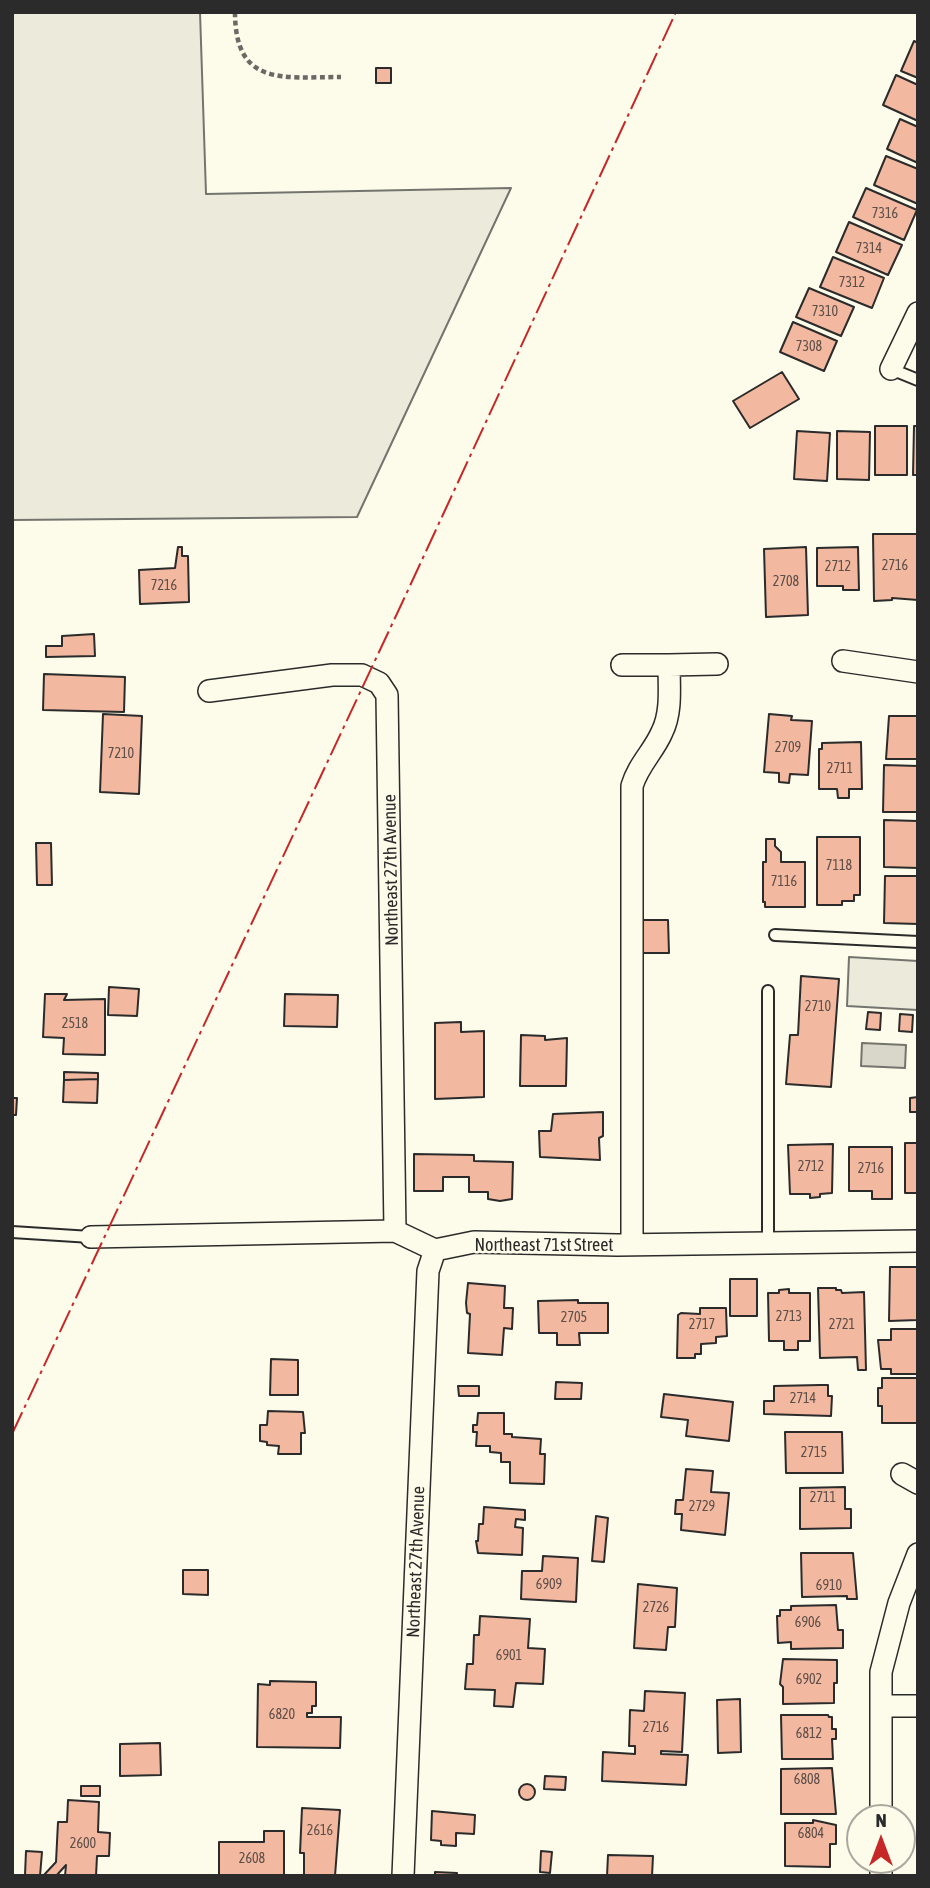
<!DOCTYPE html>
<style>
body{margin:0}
#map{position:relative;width:930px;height:1888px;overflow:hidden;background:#fdfbea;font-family:"Asap Condensed",sans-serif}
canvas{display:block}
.frame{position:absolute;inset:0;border:14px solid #2b2b2b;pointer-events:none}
.north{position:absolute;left:846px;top:1804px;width:70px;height:70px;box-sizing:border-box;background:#fdfbea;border:2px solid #a9a89e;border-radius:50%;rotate:0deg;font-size:19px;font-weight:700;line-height:28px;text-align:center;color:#2b2b2b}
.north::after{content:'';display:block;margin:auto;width:24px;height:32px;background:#c62828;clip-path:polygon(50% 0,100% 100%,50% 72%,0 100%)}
</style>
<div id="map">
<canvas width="930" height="1888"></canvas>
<div class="frame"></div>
<div class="north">N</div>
</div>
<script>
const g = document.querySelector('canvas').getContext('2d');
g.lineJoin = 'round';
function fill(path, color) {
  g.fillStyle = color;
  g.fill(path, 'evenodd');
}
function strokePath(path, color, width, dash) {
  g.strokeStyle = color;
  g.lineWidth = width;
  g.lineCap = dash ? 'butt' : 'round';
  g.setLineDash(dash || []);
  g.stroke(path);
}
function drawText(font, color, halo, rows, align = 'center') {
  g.font = font + ' "Asap Condensed",sans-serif';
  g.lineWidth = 5;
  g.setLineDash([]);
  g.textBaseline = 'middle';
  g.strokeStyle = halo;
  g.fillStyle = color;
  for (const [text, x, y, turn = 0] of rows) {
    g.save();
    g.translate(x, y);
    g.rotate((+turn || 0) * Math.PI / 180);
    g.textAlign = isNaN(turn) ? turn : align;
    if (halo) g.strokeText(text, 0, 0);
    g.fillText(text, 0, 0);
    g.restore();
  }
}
const green = new Path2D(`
 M12 12H200L206 194 511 188 357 517 12 520Z
 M849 957 918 961V1010L847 1006Z`);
fill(green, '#ecebdb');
strokePath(green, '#74746e', 2);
const water = new Path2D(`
 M862 1043 906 1045 905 1068 861 1066Z`);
fill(water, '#d8d7c9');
strokePath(water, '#74746e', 2);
const building = new Path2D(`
 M914 41 918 43V78L901 71Z
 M376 68H391V83H376Z
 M896 75 918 85V121L883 105Z
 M900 119 918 127V163L887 149Z
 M886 156 918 169V204L874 185Z
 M866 188 917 210 904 240 853 217Z
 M849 222 902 245 888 275 836 252Z
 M833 257 884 278 872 308 820 287Z
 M809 288 854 307 841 336 796 317Z
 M793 322 837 341 824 371 780 352Z
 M782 372 799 399 750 428 733 401Z
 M875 426H907V475H875Z
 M914 426H918V475H913Z
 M797 431 830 433 827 481 794 479Z
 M837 431 870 432 869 480 837 479Z
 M873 534H918V600L892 598V600L874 601Z
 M178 547H182V556H188L189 602 140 604 139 570 175 568Z
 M806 547 808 615 766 617 764 549Z
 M858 547 859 590H843V586H817V548Z
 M94 634 95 656 46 657V646H62V636Z
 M44 674 125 677 124 712 43 710Z
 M103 714 142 716 139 794 100 792Z
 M769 714 792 716 791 720 812 721 808 775 790 774 789 783 779 782V773L764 772Z
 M889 716H918V759H886Z
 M861 742 862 789H849V798H838L837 789H819V749H822V743Z
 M884 765 918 766V812H883Z
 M884 820 918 821V868L884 867Z
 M817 837H860V895H854V901H842V905H817Z
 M766 839H775V846L781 852V862H805V907H765V902H763V862H766Z
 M36 843H51L52 885H37Z
 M885 876H918V924L884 923Z
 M635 920H668L669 953H635Z
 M801 976 839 979 831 1087 786 1084 790 1035H798Z
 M109 987 139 989 137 1016 108 1015Z
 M45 994H67L64 1000 105 999V1055L63 1054 64 1038 43 1037Z
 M285 994 338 995 337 1027 284 1026Z
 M868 1012 881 1013 880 1030 866 1029Z
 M900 1014 913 1015 912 1032 899 1031Z
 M461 1022V1032L484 1031V1097L435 1099V1023Z
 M521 1035 545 1036V1040L567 1038 566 1086H520Z
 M64 1072 98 1073V1079L64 1080Z
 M98 1079 97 1103 63 1102 64 1080Z
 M918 1097V1112H910V1098Z
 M12 1098H17L16 1115H12Z
 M603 1112V1136L599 1138 600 1160 540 1157 539 1131H551L553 1114Z
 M905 1143H918V1193H905Z
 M833 1144 832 1193 820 1194V1197L810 1198V1194H790L788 1145Z
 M849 1147H892V1199H872V1191H849Z
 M414 1154 474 1155V1161L513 1162 512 1199 500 1201 488 1199V1192H469V1177H443V1191H414Z
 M890 1267H918V1320L889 1321Z
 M730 1279H757V1316H730Z
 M468 1283 505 1286 504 1308H513L512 1329 504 1328 502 1355 468 1353 470 1314 467 1313 466 1303Z
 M818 1288H836V1290H841L842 1293 864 1292 866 1370H858L857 1357 820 1358Z
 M789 1289V1293H810V1341H798V1350H784V1341H769L768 1293H779V1290Z
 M578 1300V1303H608V1333H579L580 1345H557V1333H539L538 1301Z
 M700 1308H726L727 1336 716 1337V1343L701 1344V1354H695V1358H677L678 1315 681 1313 700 1314Z
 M891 1329H918V1374H891V1369H881L878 1340H891Z
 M271 1359 298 1360V1395H270Z
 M882 1378H918V1423H882V1406H878V1388H882Z
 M556 1382 582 1383 581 1399H555Z
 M820 1385H828V1396H832L831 1416 764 1414V1401H774V1386Z
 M458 1386H479V1396H459Z
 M664 1394 733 1402 729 1441 686 1436 688 1420 661 1417Z
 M268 1411 303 1412 305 1433H301V1454H278L279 1446 267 1445V1442L260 1441V1425H267Z
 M478 1413H504V1434H512V1437L541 1439 540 1454H545L544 1484 510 1483V1462H501V1453L490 1452V1446H476L477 1432H473V1425H477Z
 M785 1432H842L843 1473H786Z
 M686 1469 713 1471 711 1492 729 1493 725 1535 681 1530 682 1514H675L676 1500H683Z
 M845 1487V1509H851V1528L800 1529V1488Z
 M484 1507 525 1510V1520L516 1519 515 1527 523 1528 522 1555 478 1553 476 1541H478L479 1524H483Z
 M596 1516 608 1518 604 1562 592 1561Z
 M801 1553H853L857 1599H847V1596L802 1597Z
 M543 1556 578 1558 576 1602 521 1599 522 1571H542Z
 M183 1570H208V1595L183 1594Z
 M638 1584 677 1588 675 1627H668L666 1650 634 1648Z
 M836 1605 838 1630H843V1648L791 1649V1642L778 1643 777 1616H780V1610H791V1606Z
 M480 1616 530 1619 528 1648 545 1649 543 1684 516 1683 513 1707 494 1706 495 1690 465 1689 467 1664H473L474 1635H479Z
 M783 1659 837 1660V1683H834V1703L783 1704V1687L780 1684Z
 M270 1681 316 1682V1706H312V1713H307V1717H341L340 1748 257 1747 258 1684 270 1685Z
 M645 1691 685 1693 682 1752 661 1751V1754L688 1755 686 1785 602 1781 603 1752 635 1754V1746H629L630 1710 644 1711Z
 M740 1699 741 1752 718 1753 717 1700Z
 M781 1715H828L829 1717H832V1729H836V1739H832L833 1759H782Z
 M160 1743 161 1775 120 1776V1744Z
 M832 1768 836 1814H781V1769Z
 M545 1776 566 1777 565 1790 544 1789Z
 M519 1792a8 8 0 1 1 16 0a8 8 0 1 1-16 0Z
 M81 1786H100V1796H81Z
 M68 1800 99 1802 98 1832 110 1833 109 1856H97L96 1876H65L66 1865 56 1876H43L56 1862 58 1822H67Z
 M302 1808 340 1810 335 1876H304V1853H300Z
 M432 1811 475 1815 474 1834 456 1833V1846L441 1845V1841L431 1840Z
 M813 1820 836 1825V1844H830V1867L785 1866V1823H813Z
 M264 1831H284V1876H219V1842H264Z
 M26 1851 42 1852 40 1876 25 1875Z
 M541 1851 552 1852 550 1873 540 1872Z
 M608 1855 653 1856 652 1876H607Z
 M435 1872 457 1873V1876H435Z`);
fill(building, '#f2b8a0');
strokePath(building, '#2b2b2b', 2);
const lane = new Path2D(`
 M891 369 918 380
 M775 935 918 942
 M768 991V1242
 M12 1232 91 1237`);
const street = new Path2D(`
 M891 369 918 313
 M843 661 918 672
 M622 665H669
 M209 691 332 675H362L379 683 387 695 395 1231
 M91 1237 395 1231 435 1250 474 1242 617 1245 918 1241
 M632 1245V786C638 765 654 751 662 732 672 712 669 687 669 665L717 664
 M902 1474 918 1483
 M881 1706H918
 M881 1818V1672L899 1603 918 1554
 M403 1876 428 1271 435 1250
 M881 1876V1860`);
strokePath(lane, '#2b2b2b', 14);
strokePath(street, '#2b2b2b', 24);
strokePath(new Path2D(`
 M235 12C235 87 283 77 341 77`), '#6a6964', 4.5, [5, 3.5]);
strokePath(lane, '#fdfbea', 10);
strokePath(street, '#fdfbea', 21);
strokePath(new Path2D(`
 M12 1434 402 603 676 12`), '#c62828', 2, [24, 5, 3.5, 5]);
drawText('14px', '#5d4e48', null, [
 ["7316",885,214],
 ["7314",869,249],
 ["7312",852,283],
 ["7310",825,312],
 ["7308",809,347],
 ["2716",895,566],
 ["2712",838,567],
 ["2708",786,582],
 ["7216",164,586],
 ["2709",788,748],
 ["7210",121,754],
 ["2711",840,769],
 ["7118",839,866],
 ["7116",784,882],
 ["2710",818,1007],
 ["2518",75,1024],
 ["2712",811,1167],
 ["2716",871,1169],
 ["2713",789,1317],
 ["2705",574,1318],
 ["2717",702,1325],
 ["2721",842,1325],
 ["2714",803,1399],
 ["2715",814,1453],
 ["2711",823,1498],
 ["2729",702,1507],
 ["6909",549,1585],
 ["6910",829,1586],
 ["2726",656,1608],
 ["6906",808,1623],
 ["6901",509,1656],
 ["6902",809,1680],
 ["6820",282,1715],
 ["2716",656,1728],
 ["6812",809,1734],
 ["6808",807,1780],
 ["2616",320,1831],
 ["6804",811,1834],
 ["2600",83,1844],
 ["2608",252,1859]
]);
drawText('18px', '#2b2b2b', '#fdfbea', [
 ["Northeast 27th Avenue",391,870,-91],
 ["Northeast 71st Street",544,1245],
 ["Northeast 27th Avenue",416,1562,-88]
]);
</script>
